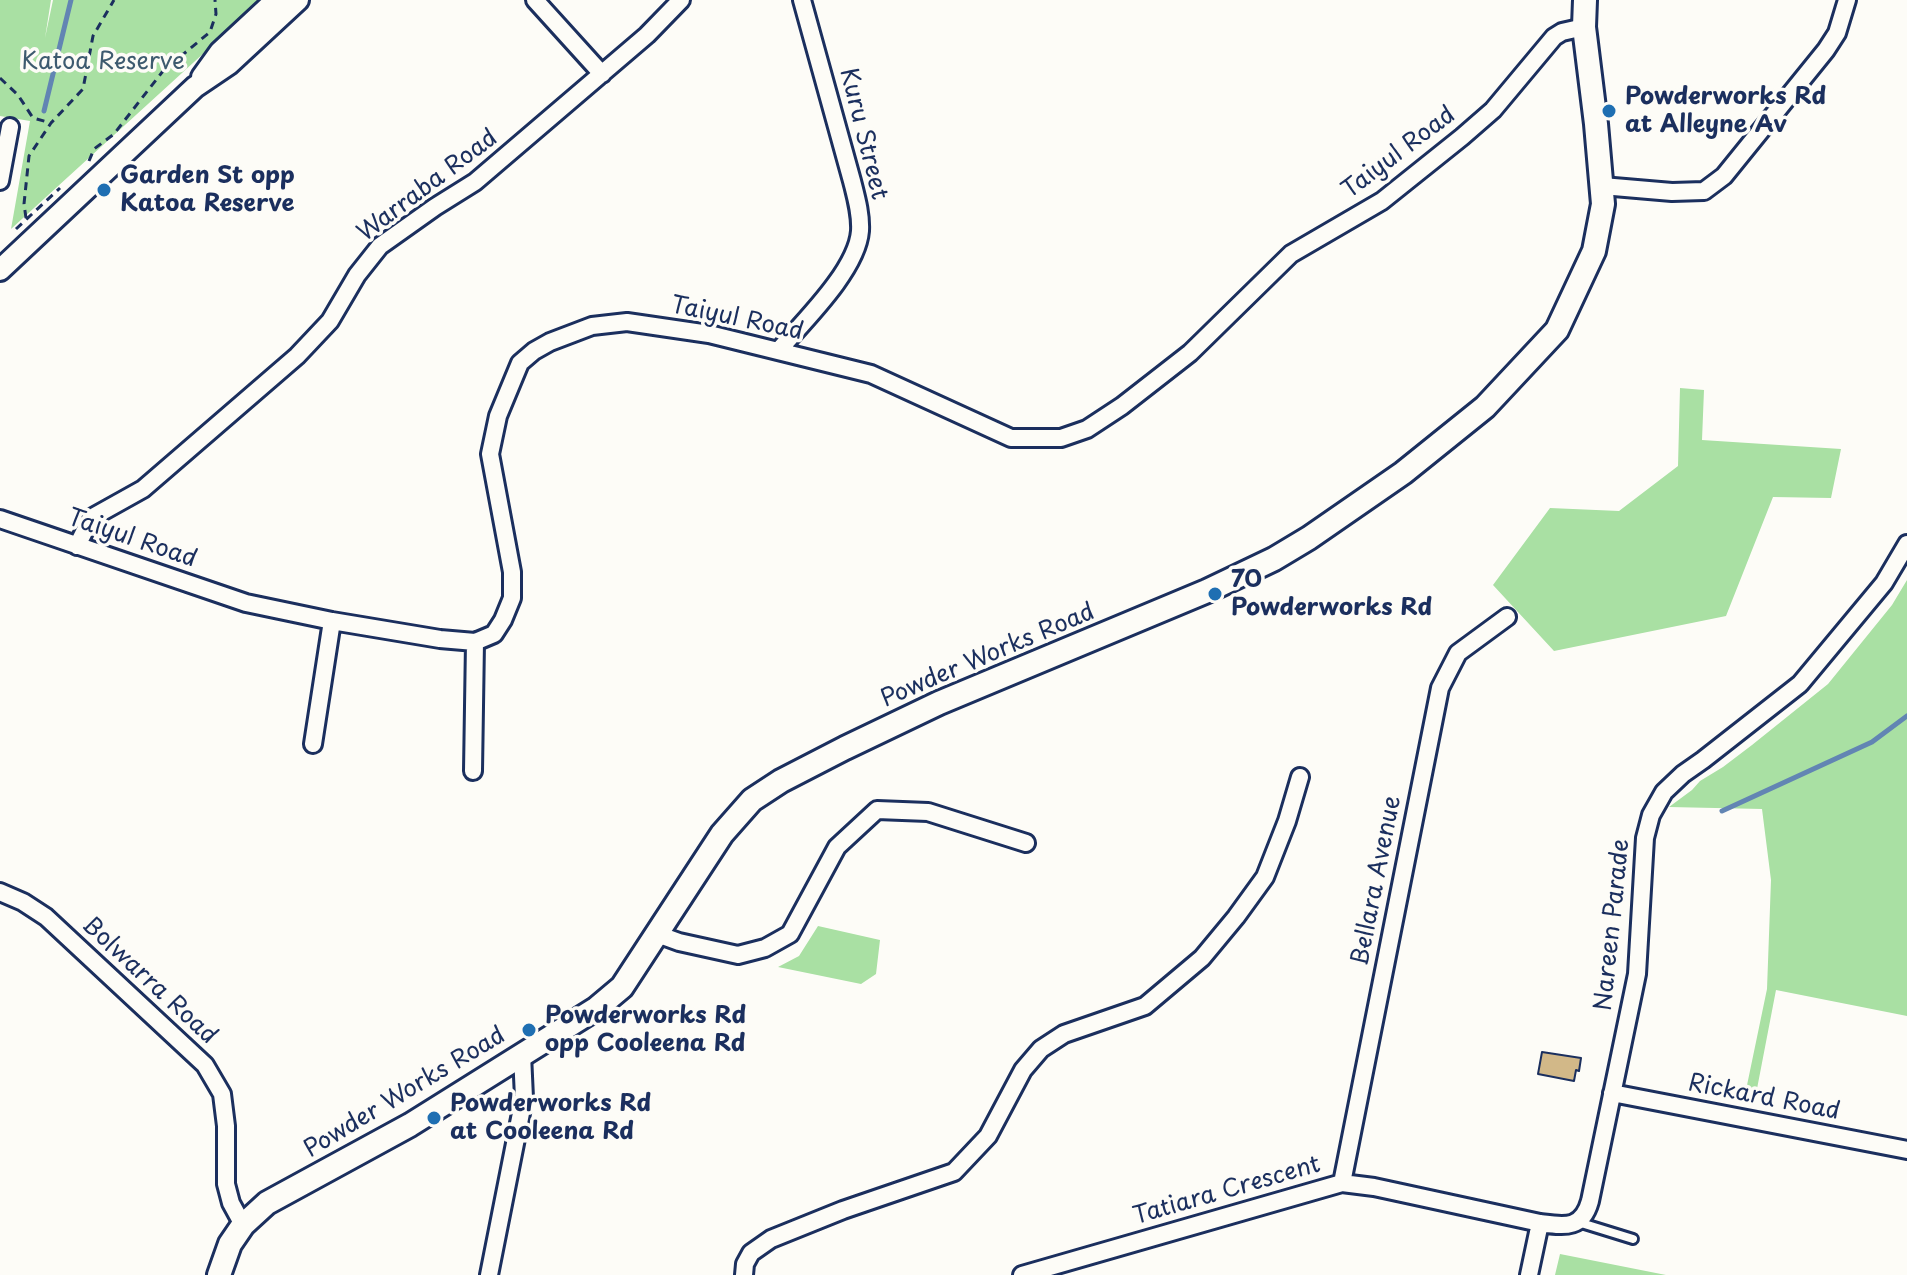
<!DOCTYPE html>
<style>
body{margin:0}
canvas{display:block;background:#fdfcf7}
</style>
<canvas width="1907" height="1275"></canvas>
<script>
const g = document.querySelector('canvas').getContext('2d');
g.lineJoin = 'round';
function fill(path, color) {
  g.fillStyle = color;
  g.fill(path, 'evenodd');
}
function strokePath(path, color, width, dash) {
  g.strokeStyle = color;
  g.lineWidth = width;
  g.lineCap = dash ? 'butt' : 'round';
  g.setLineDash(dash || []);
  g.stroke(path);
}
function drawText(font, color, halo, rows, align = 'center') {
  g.font = font + ' "Playpen Sans",sans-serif';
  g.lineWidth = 7;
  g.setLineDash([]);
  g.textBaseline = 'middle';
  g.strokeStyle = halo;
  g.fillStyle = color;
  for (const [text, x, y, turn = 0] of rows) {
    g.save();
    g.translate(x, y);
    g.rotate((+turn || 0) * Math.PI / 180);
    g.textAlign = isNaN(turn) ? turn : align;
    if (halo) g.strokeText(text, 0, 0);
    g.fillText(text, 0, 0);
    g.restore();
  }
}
fill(new Path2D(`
 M0 0H51L45 38 53 0H262L11 229 30 121 0 116Z
 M1680 388 1704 390 1702 440 1841 449 1831 498 1773 497 1726 616 1554 651 1493 585 1550 508 1619 511 1678 466Z
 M1907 580V1016L1776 990 1756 1094 1746 1090 1767 989 1771 880 1762 809 1669 807 1692 790 1700 781 1723 767 1752 745 1828 684 1892 605Z
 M818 926 880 940 876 974 861 984 778 967 799 956Z
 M1560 1254 1666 1275H1555Z`), '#a9e0a3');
strokePath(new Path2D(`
 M44 111 71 0
 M1722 811 1872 742 1907 716`), '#6285b3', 5);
const building = new Path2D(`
 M1542 1052 1581 1058 1579 1071 1576 1070 1574 1081 1538 1074Z`);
fill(building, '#d2b888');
strokePath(building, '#1b2f5e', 2);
const service = new Path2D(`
 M1578 1222 1633 1239`);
const minor = new Path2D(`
 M535 0 602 74
 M0 181 10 127
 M1602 186 1672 192 1704 191 1724 176 1826 50 1837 33 1847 0
 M778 351C804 321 857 270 860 231 861 214 856 197 852 181L802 0
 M0 519 246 603 332 621 440 639 475 642 494 634 503 620 512 598V572L490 454 498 416 520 363 534 351 550 342 592 326 627 322 709 334 871 374 1011 438H1061L1087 429 1122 406 1190 353 1291 254 1382 201 1462 137 1493 110 1554 37 1562 32 1584 27
 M77 546 91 518 143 489 297 356 330 321 357 275 380 246 435 207 475 182 647 35 681 0
 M313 744 332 621
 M473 771 475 642
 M0 892 23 902 46 917 205 1065 222 1094 226 1126V1184L231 1203 243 1225
 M657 934 679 942 738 955 765 948 790 934 837 847 877 810 928 812 1026 843
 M1612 1093 1907 1150
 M1342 1183 1440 688 1458 653 1507 617
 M489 1275 524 1098 522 1054
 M744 1275 745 1264 751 1253 771 1239 843 1210 954 1172 988 1136 1023 1070 1041 1049 1064 1034 1145 1006 1202 958 1236 917 1265 877 1287 821 1300 777
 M1022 1275 1342 1183 1374 1187 1540 1223C1564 1226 1582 1230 1590 1201L1637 974 1645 838 1651 815 1664 792 1683 774 1703 760 1800 684 1884 583 1907 544
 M1529 1275 1540 1223`);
const tertiary = new Path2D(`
 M202 77 220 52 276 0
 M0 270 195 87 229 64 298 0`);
const secondary = new Path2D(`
 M219 1275 230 1244 243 1225 267 1203 410 1125 597 1008 622 987 722 834 752 800 781 781 845 748 939 703 1207 591 1274 559 1309 538 1403 473 1485 407 1557 330 1594 251 1603 204 1596 124 1584 27 1585 0`);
strokePath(service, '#1b2f5e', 14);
strokePath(minor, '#1b2f5e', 22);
strokePath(tertiary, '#1b2f5e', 26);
strokePath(secondary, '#1b2f5e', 28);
strokePath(new Path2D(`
 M0 78 18 95 33 118 51 123
 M89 161 94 149 114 134 163 71 210 32 216 14 215 0
 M26 218 24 204 29 156 51 123 83 89 93 36 114 0
 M16 229 60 188`), '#1b2f5e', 3, [8, 6]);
strokePath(service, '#fdfcf7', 8);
strokePath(minor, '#fdfcf7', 16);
strokePath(tertiary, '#fdfcf7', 20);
strokePath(secondary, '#fdfcf7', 22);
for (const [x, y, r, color] of [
 [1609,111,8,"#1f6fb2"],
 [104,190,8,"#1f6fb2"],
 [1215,594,8,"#1f6fb2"],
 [529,1030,8,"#1f6fb2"],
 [434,1118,8,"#1f6fb2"]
]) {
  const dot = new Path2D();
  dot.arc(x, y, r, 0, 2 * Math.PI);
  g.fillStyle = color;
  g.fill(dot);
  strokePath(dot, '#fdfcf7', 3);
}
drawText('24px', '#3e5b6f', '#fdfcf7', [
 ["Katoa Reserve",103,62]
]);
drawText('bold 24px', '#1b2f5e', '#fdfcf7', [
 ["Powderworks Rd",1625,97],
 ["at Alleyne Av",1625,125],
 ["Garden St opp",120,176],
 ["Katoa Reserve",120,204],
 ["70",1231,580],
 ["Powderworks Rd",1231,608],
 ["Powderworks Rd",545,1016],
 ["opp Cooleena Rd",545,1044],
 ["Powderworks Rd",450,1104],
 ["at Cooleena Rd",450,1132]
], 'left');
drawText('24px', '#1b2f5e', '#fdfcf7', [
 ["Kuru Street",863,134,76],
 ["Taiyul Road",1399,153,-37],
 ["Warraba Road",428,186,-37],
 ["Taiyul Road",737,319,12],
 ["Taiyul Road",132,539,19],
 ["Powder Works Road",988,656,-23],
 ["Bellara Avenue",1377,881,-79],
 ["Nareen Parade",1613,925,-84],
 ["Bolwarra Road",149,981,43],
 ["Powder Works Road",405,1093,-31],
 ["Rickard Road",1764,1098,11],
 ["Tatiara Crescent",1227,1191,-16]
]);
</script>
